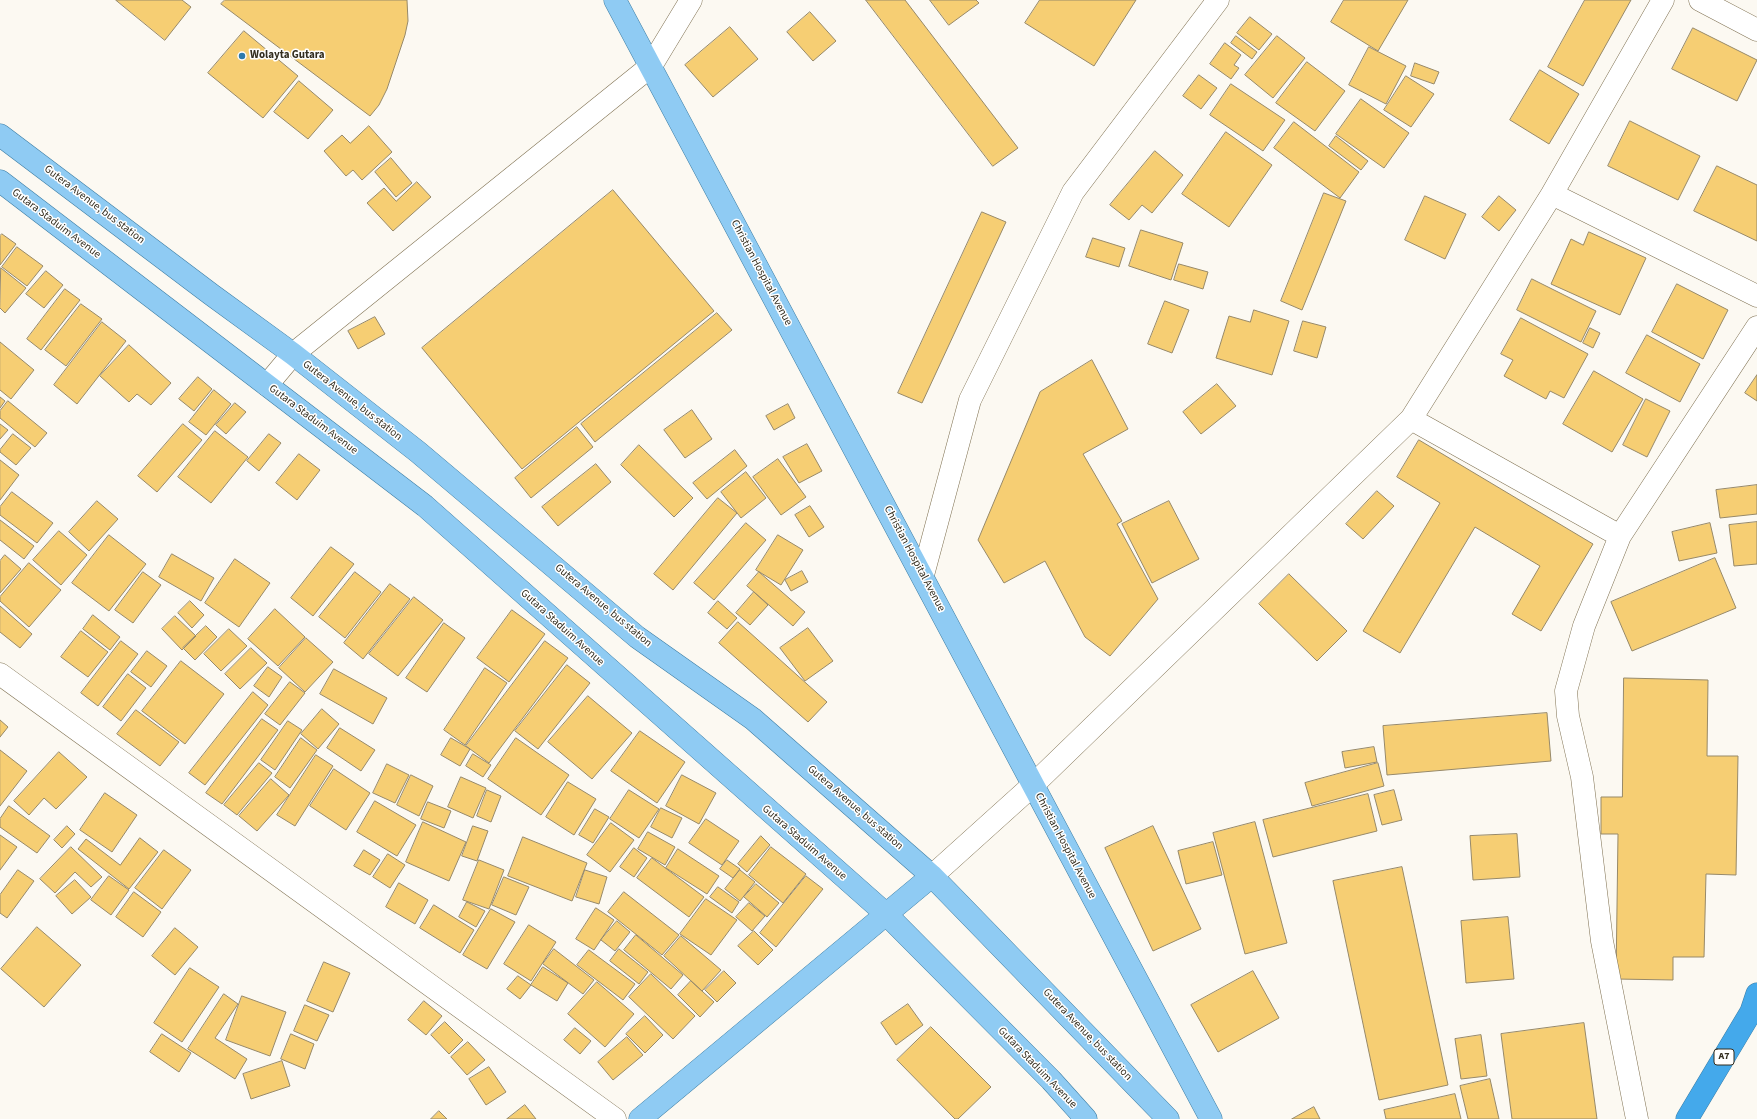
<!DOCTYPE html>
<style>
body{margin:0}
canvas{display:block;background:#fcf9f2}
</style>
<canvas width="1757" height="1119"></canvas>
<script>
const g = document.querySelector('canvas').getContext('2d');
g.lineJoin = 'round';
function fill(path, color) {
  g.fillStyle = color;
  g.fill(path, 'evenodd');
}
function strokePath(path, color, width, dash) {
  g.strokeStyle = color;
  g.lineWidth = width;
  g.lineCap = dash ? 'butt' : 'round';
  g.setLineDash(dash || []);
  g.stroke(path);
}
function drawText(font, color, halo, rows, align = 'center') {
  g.font = font + ' "Source Sans 3",sans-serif';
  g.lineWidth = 3;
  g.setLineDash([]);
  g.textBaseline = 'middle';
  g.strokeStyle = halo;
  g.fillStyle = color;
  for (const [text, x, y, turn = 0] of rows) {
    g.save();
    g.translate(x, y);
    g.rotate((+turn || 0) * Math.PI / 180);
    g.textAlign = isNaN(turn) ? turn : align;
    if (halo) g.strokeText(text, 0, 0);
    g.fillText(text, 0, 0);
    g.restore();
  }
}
const building = new Path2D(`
 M116 0H182L191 7 165 40Z
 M225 0H407L408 21 405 35 387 89 379 105 370 116 221 4Z
 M866 0H905L1018 148 993 166Z
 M930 0H976L979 3 949 25Z
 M1040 0H1136L1094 66 1025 23Z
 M1344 0H1408L1378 51 1331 22Z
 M1585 0H1631L1583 86 1548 67Z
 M810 12 836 41 813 61 787 32Z
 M1250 17 1272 34 1259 50 1237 33Z
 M730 27 758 59 713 97 685 65Z
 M1693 28 1757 60 1737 101 1672 69Z
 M244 31 298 76 263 118 208 73Z
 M1236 36 1257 52 1252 59 1231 43Z
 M1277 36 1305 58 1273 98 1245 75Z
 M1225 43 1241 55 1234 65 1239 68 1231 79 1210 64Z
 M1369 47 1406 66 1386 104 1349 85Z
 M1307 62 1345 91 1315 131 1276 103Z
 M1415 63 1439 72 1434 84 1411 76Z
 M1540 70 1579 94 1549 144 1510 120Z
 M1199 75 1217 88 1201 109 1183 96Z
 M1406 76 1434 94 1411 127 1384 110Z
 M299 81 333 110 308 139 274 112Z
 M1231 84 1285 120 1263 151 1210 115Z
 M1361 99 1409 133 1384 168 1336 134Z
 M1630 121 1700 156 1678 200 1608 166Z
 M1294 122 1359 172 1340 198 1274 148Z
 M369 126 392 152 362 180 353 170 346 176 324 151 342 135 350 143Z
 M1226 132 1272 165 1229 227 1182 194Z
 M1336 136 1368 161 1361 170 1329 146Z
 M1155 151 1183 175 1152 213 1142 205 1129 220 1110 205Z
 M391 158 412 183 396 197 375 172Z
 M1717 166 1757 185V241L1694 211Z
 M417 182 431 197 393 231 367 203 384 188 396 201Z
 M613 190 714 311 522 469 422 348Z
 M1324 193 1346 201 1302 310 1281 301Z
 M1425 196 1466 214 1445 259 1405 240Z
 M1499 196 1516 210 1499 231 1482 217Z
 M982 212 1006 222 922 403 898 393Z
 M1141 230 1183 243 1171 280 1129 266Z
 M1589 232 1646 258 1620 315 1551 284 1571 239 1583 245Z
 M2 234 16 244 0 265V236Z
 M1093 238 1125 248 1119 267 1086 257Z
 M17 247 43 266 27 286 2 267Z
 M1179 264 1208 272 1203 289 1174 280Z
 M1 268 26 288 5 313 0 308Z
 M46 271 63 285 44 308 26 294Z
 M1532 279 1596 311 1581 342 1517 310Z
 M1677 284 1728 310 1703 359 1652 332Z
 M65 289 80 300 41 350 27 339Z
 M1165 301 1189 310 1172 353 1148 344Z
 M81 304 102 319 66 366 45 350Z
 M1254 310 1289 321 1272 375 1216 358 1229 316 1250 322Z
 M717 313 732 330 595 442 581 424Z
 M375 317 385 334 358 349 348 331Z
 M1521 318 1588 354 1564 398 1550 391 1546 399 1504 376 1513 360 1501 354Z
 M1303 321 1326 327 1317 358 1294 351Z
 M102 322 126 341 77 404 54 385Z
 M1590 328 1600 333 1593 348 1583 343Z
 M1647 335 1700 364 1680 402 1626 373Z
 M0 342 34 370 11 399 0 390Z
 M129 345 171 383 151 405 137 394 129 402 100 376Z
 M1092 360 1128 429 1083 454 1122 521 1117 524 1158 599 1110 656 1085 637 1045 561 1004 583 978 540 1040 392Z
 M1594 371 1643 399 1612 452 1563 424Z
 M1757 375V401L1745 393Z
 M198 377 212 389 194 411 179 399Z
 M1217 384 1236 406 1201 434 1183 412Z
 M214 390 231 404 206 435 189 422Z
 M0 397 5 401 0 408Z
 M1646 399 1670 411 1647 457 1623 445Z
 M8 401 47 433 35 447 0 418V411Z
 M235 403 246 412 226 434 216 425Z
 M788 404 795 418 774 430 766 416Z
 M692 410 712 439 685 458 664 430Z
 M0 424 8 430 0 439Z
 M183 424 202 440 157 492 138 476Z
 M577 427 593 447 531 498 515 478Z
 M215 431 248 457 211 503 178 477Z
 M13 434 31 448 16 465 0 452V450Z
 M269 434 281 443 259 471 247 461Z
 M1419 440 1593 544 1541 631 1512 614 1540 566 1475 527 1400 653 1363 631 1440 503 1397 477Z
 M807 444 822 471 799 483 783 457Z
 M639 445 693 498 674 517 621 465Z
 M735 450 747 466 707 499 693 483Z
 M299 454 320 470 297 500 276 483Z
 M778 459 806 497 781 515 753 477Z
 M0 460 19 475 0 500Z
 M596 464 611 482 558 526 542 507Z
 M746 472 766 498 741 518 721 492Z
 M1757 485V514L1720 518 1716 490Z
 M1377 491 1394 506 1363 539 1346 524Z
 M12 492 53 523 37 543 0 515V507Z
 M718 498 737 513 673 590 654 574Z
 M97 501 118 519 89 551 69 532Z
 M1169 501 1199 559 1152 583 1122 524Z
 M810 506 824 527 809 537 795 515Z
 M0 520 34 546 24 559 0 540Z
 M1757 522V564L1734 566 1729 525Z
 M746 523 766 540 714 600 694 583Z
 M1710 523 1717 553 1679 561 1672 532Z
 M59 531 87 555 61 585 33 560Z
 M109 535 146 564 109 611 72 583Z
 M778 535 803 550 781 585 756 570Z
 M331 547 354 564 313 616 291 598Z
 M172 554 214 578 201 601 159 577Z
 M5 555 21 569 0 593V561Z
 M1715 558 1736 608 1632 651 1611 602Z
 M235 559 270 583 239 627 205 603Z
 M29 563 61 590 29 627 0 601V597Z
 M802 571 808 582 791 591 785 580Z
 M143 572 161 585 133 623 115 610Z
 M355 572 381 592 345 638 319 617Z
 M759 572 805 612 793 626 747 586Z
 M1289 574 1347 631 1317 661 1259 604Z
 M390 584 410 599 363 659 344 643Z
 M754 592 768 605 750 625 736 613Z
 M414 597 443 620 398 676 369 654Z
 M190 601 204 615 192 628 178 613Z
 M718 601 737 618 727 629 708 613Z
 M0 606 32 634 20 648 0 632Z
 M275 609 305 637 278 666 248 639Z
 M512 610 545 634 509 682 477 658Z
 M93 615 120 637 110 650 83 629Z
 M175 616 196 636 182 650 162 629Z
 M738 622 827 702 808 722 719 643Z
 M444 623 465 638 427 692 406 678Z
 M206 626 217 637 195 660 183 648Z
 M808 628 833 661 805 681 780 648Z
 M229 629 247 646 221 671 204 654Z
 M81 631 108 652 88 677 61 657Z
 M306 638 333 662 305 692 279 668Z
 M121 641 138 654 98 706 81 693Z
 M545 641 568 658 489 763 466 746Z
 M251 648 267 663 240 689 225 674Z
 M147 651 167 666 151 687 131 672Z
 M181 661 224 694 185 744 142 711Z
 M567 665 590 683 538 749 515 731Z
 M268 667 282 677 269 697 254 686Z
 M485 668 507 683 465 745 444 730Z
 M334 669 387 698 373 724 320 694Z
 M128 674 146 688 121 721 103 707Z
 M1624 678 1708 680 1707 756H1738L1736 875 1706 874 1704 957H1673V980L1616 979 1618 834H1601V797H1622Z
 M290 682 305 693 280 725 265 714Z
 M253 692 268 705 205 785 189 773Z
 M588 696 632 733 592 779 548 742Z
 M322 709 339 724 318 749 301 734Z
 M136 710 179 742 160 766 117 734Z
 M1547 713 1551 761 1387 775 1383 726Z
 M262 719 278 730 222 804 206 793Z
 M0 720 8 727 0 737Z
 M288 721 302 730 275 770 261 760Z
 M340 728 375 750 361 771 327 748Z
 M640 731 685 762 657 803 611 771Z
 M301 738 317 750 290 788 275 777Z
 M451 738 470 749 460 766 441 755Z
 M516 738 569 775 541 815 488 779Z
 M1374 747 1377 762 1345 768 1342 752Z
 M0 750 27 771 0 806Z
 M59 752 87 777 56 809 44 798 29 815 14 801Z
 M473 754 491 765 483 777 466 766Z
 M316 755 333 766 295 826 277 815Z
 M259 763 272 773 237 815 224 805Z
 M1378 763 1384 786 1312 806 1305 783Z
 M387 764 409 775 395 803 373 793Z
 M334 769 370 793 346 830 310 806Z
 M411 775 433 786 419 816 397 805Z
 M682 775 716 793 699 824 666 806Z
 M461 777 486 788 473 818 448 807Z
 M271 779 289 795 257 831 239 816Z
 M568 782 596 799 574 835 546 817Z
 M487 790 501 796 491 822 477 816Z
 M629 790 659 809 639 838 610 819Z
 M1394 790 1402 820 1382 825 1374 795Z
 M105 793 137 815 112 852 80 830Z
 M1368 794 1377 831 1273 857 1263 820Z
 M375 801 416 825 397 856 357 832Z
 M428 802 451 811 444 828 421 819Z
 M9 806 50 836 37 853 0 827V819Z
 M661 808 682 818 672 838 651 827Z
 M595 809 609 817 593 843 579 835Z
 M706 819 739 841 722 865 689 843Z
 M423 822 466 842 449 881 406 862Z
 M1255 822 1287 943 1245 954 1213 833Z
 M611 823 634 840 610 872 587 855Z
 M67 826 75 834 62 848 54 840Z
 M473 826 488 831 477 861 462 856Z
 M1153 826 1201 929 1153 951 1105 848Z
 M648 832 675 847 665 865 638 849Z
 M1517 834 1520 877 1473 880 1470 836Z
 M0 835 17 847 0 870Z
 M761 836 770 845 747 872 738 864Z
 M523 837 587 863 572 901 508 876Z
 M140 838 158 852 129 889 78 849 86 839 120 865Z
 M1213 842 1222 875 1186 884 1178 851Z
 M71 847 102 877 91 887 75 872 55 893 40 879Z
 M771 847 806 874 783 903 749 875Z
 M634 848 647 858 634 877 620 867Z
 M678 849 719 876 707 894 666 868Z
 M164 850 191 870 162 909 135 888Z
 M364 850 380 860 370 875 354 866Z
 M388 854 405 865 390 888 373 877Z
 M652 858 704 897 689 917 637 878Z
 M479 860 504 870 489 909 463 900Z
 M727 860 740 869 733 878 720 869Z
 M1402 867 1448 1085 1379 1100 1333 881Z
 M18 870 34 881 7 918 0 913V895Z
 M585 870 607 877 599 904 576 897Z
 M740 870 755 882 740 901 725 889Z
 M109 876 129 890 111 915 91 900Z
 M806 876 823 889 776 947 760 933Z
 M504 877 529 887 516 915 492 905Z
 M75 880 91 897 72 914 56 896Z
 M399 883 428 900 415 924 386 907Z
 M756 884 779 903 767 917 744 897Z
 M718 887 739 902 732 913 710 897Z
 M134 892 161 912 143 937 116 917Z
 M624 892 679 935 662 955 608 912Z
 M706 899 737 920 711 955 680 934Z
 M467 902 485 911 476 927 459 917Z
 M749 903 765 916 752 931 736 917Z
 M434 905 474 930 460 953 420 928Z
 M596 908 614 920 594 950 576 939Z
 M491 909 515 922 487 969 463 955Z
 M1508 917 1514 979 1466 983 1461 921Z
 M617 921 630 932 615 951 601 940Z
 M529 925 556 942 531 981 504 964Z
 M37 927 81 965 44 1007 1 969Z
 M175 928 198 947 175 975 152 956Z
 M754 931 773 950 758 965 738 946Z
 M636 935 683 975 671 989 624 950Z
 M681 936 721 970 702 991 664 956Z
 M554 949 594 980 583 994 543 964Z
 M619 949 648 972 639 984 610 961Z
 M589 950 635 984 623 1000 577 965Z
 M324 962 350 973 333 1012 307 1001Z
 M543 967 568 983 557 1001 531 985Z
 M190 968 219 987 182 1042 154 1023Z
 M724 971 736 983 717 1002 705 990Z
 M1253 971 1279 1018 1218 1052 1191 1005Z
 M651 974 695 1016 673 1039 629 997Z
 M518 976 531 985 520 999 507 989Z
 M691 981 714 1002 700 1017 678 995Z
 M597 982 634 1014 605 1047 568 1014Z
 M224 994 238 1004 215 1038 247 1059 235 1079 188 1049Z
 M242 996 286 1012 270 1056 226 1040Z
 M424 1001 442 1016 426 1035 408 1020Z
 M908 1004 923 1025 896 1045 881 1023Z
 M305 1005 329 1015 317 1041 294 1031Z
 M645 1016 663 1035 645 1053 626 1034Z
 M445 1022 463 1040 449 1054 431 1035Z
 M1584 1023 1597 1119H1512L1501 1034Z
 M931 1027 991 1087 958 1119H955L897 1060Z
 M575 1028 591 1041 580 1054 564 1040Z
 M162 1034 191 1053 179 1072 150 1052Z
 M291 1034 314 1044 305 1069 281 1059Z
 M1481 1035 1487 1076 1461 1079 1455 1039Z
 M627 1037 643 1055 613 1080 598 1062Z
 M468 1042 485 1060 467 1075 451 1057Z
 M282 1061 290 1086 251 1099 243 1074Z
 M489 1067 506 1092 486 1105 469 1079Z
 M1490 1079 1499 1119H1468L1460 1086Z
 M1455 1094 1461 1119H1386L1384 1110Z
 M525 1105 536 1119H507Z
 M1314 1107 1320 1119H1292Z
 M439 1111 447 1119H431Z`);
fill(building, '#f6ce73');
strokePath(building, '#978969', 1);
const minor = new Path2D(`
 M1700 0 1757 30
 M1552 194 1757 296
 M267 385 293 354 651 66 691 0
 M1411 419 1620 536
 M923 575 970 400 1073 192 1218 0
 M0 674 615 1119
 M932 876 1033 785 1411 419 1552 194 1663 0
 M1637 1119 1602 941 1582 777 1568 716 1566 691 1584 626 1620 536 1757 327`);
const major = new Path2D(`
 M615 0 1211 1119
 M0 135 212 295 293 354 418 452 637 637 753 719 932 876 1168 1119
 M0 181 425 506 886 914 1051 1080 1086 1119
 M640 1119 932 876`);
const highway = new Path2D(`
 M1687 1119 1751 1012 1757 994`);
strokePath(minor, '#817354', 23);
strokePath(major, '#3e7ea4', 23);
strokePath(highway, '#3e7ea4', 23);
strokePath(minor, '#fff', 22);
strokePath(major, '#8fcbf3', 22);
strokePath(highway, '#44a9eb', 22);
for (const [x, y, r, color] of [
 [242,56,4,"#2d7aad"]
]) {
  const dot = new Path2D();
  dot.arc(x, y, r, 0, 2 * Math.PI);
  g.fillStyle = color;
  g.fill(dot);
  strokePath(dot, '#fff', 1.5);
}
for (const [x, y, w] of [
 [1724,1057,20]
]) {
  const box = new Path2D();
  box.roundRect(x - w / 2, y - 8, w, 16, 3);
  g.fillStyle = '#fff';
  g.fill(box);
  strokePath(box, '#332d1f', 1);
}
drawText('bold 10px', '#332d1f', null, [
 ["A7",1724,1057]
]);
drawText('bold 11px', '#332d1f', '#fff', [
 ["Wolayta Gutara",250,56]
], 'left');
drawText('11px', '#332d1f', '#fff', [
 ["Gutera Avenue, bus station",94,205,37],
 ["Gutara Staduim Avenue",56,224,37],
 ["Christian Hospital Avenue",761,273,62],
 ["Gutera Avenue, bus station",352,401,38],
 ["Gutara Staduim Avenue",313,420,37],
 ["Christian Hospital Avenue",914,559,62],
 ["Gutera Avenue, bus station",603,606,40],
 ["Gutara Staduim Avenue",562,628,42],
 ["Gutera Avenue, bus station",855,808,41],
 ["Gutara Staduim Avenue",804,843,41],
 ["Christian Hospital Avenue",1065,846,62],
 ["Gutera Avenue, bus station",1087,1035,46],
 ["Gutara Staduim Avenue",1037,1068,46]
]);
</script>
